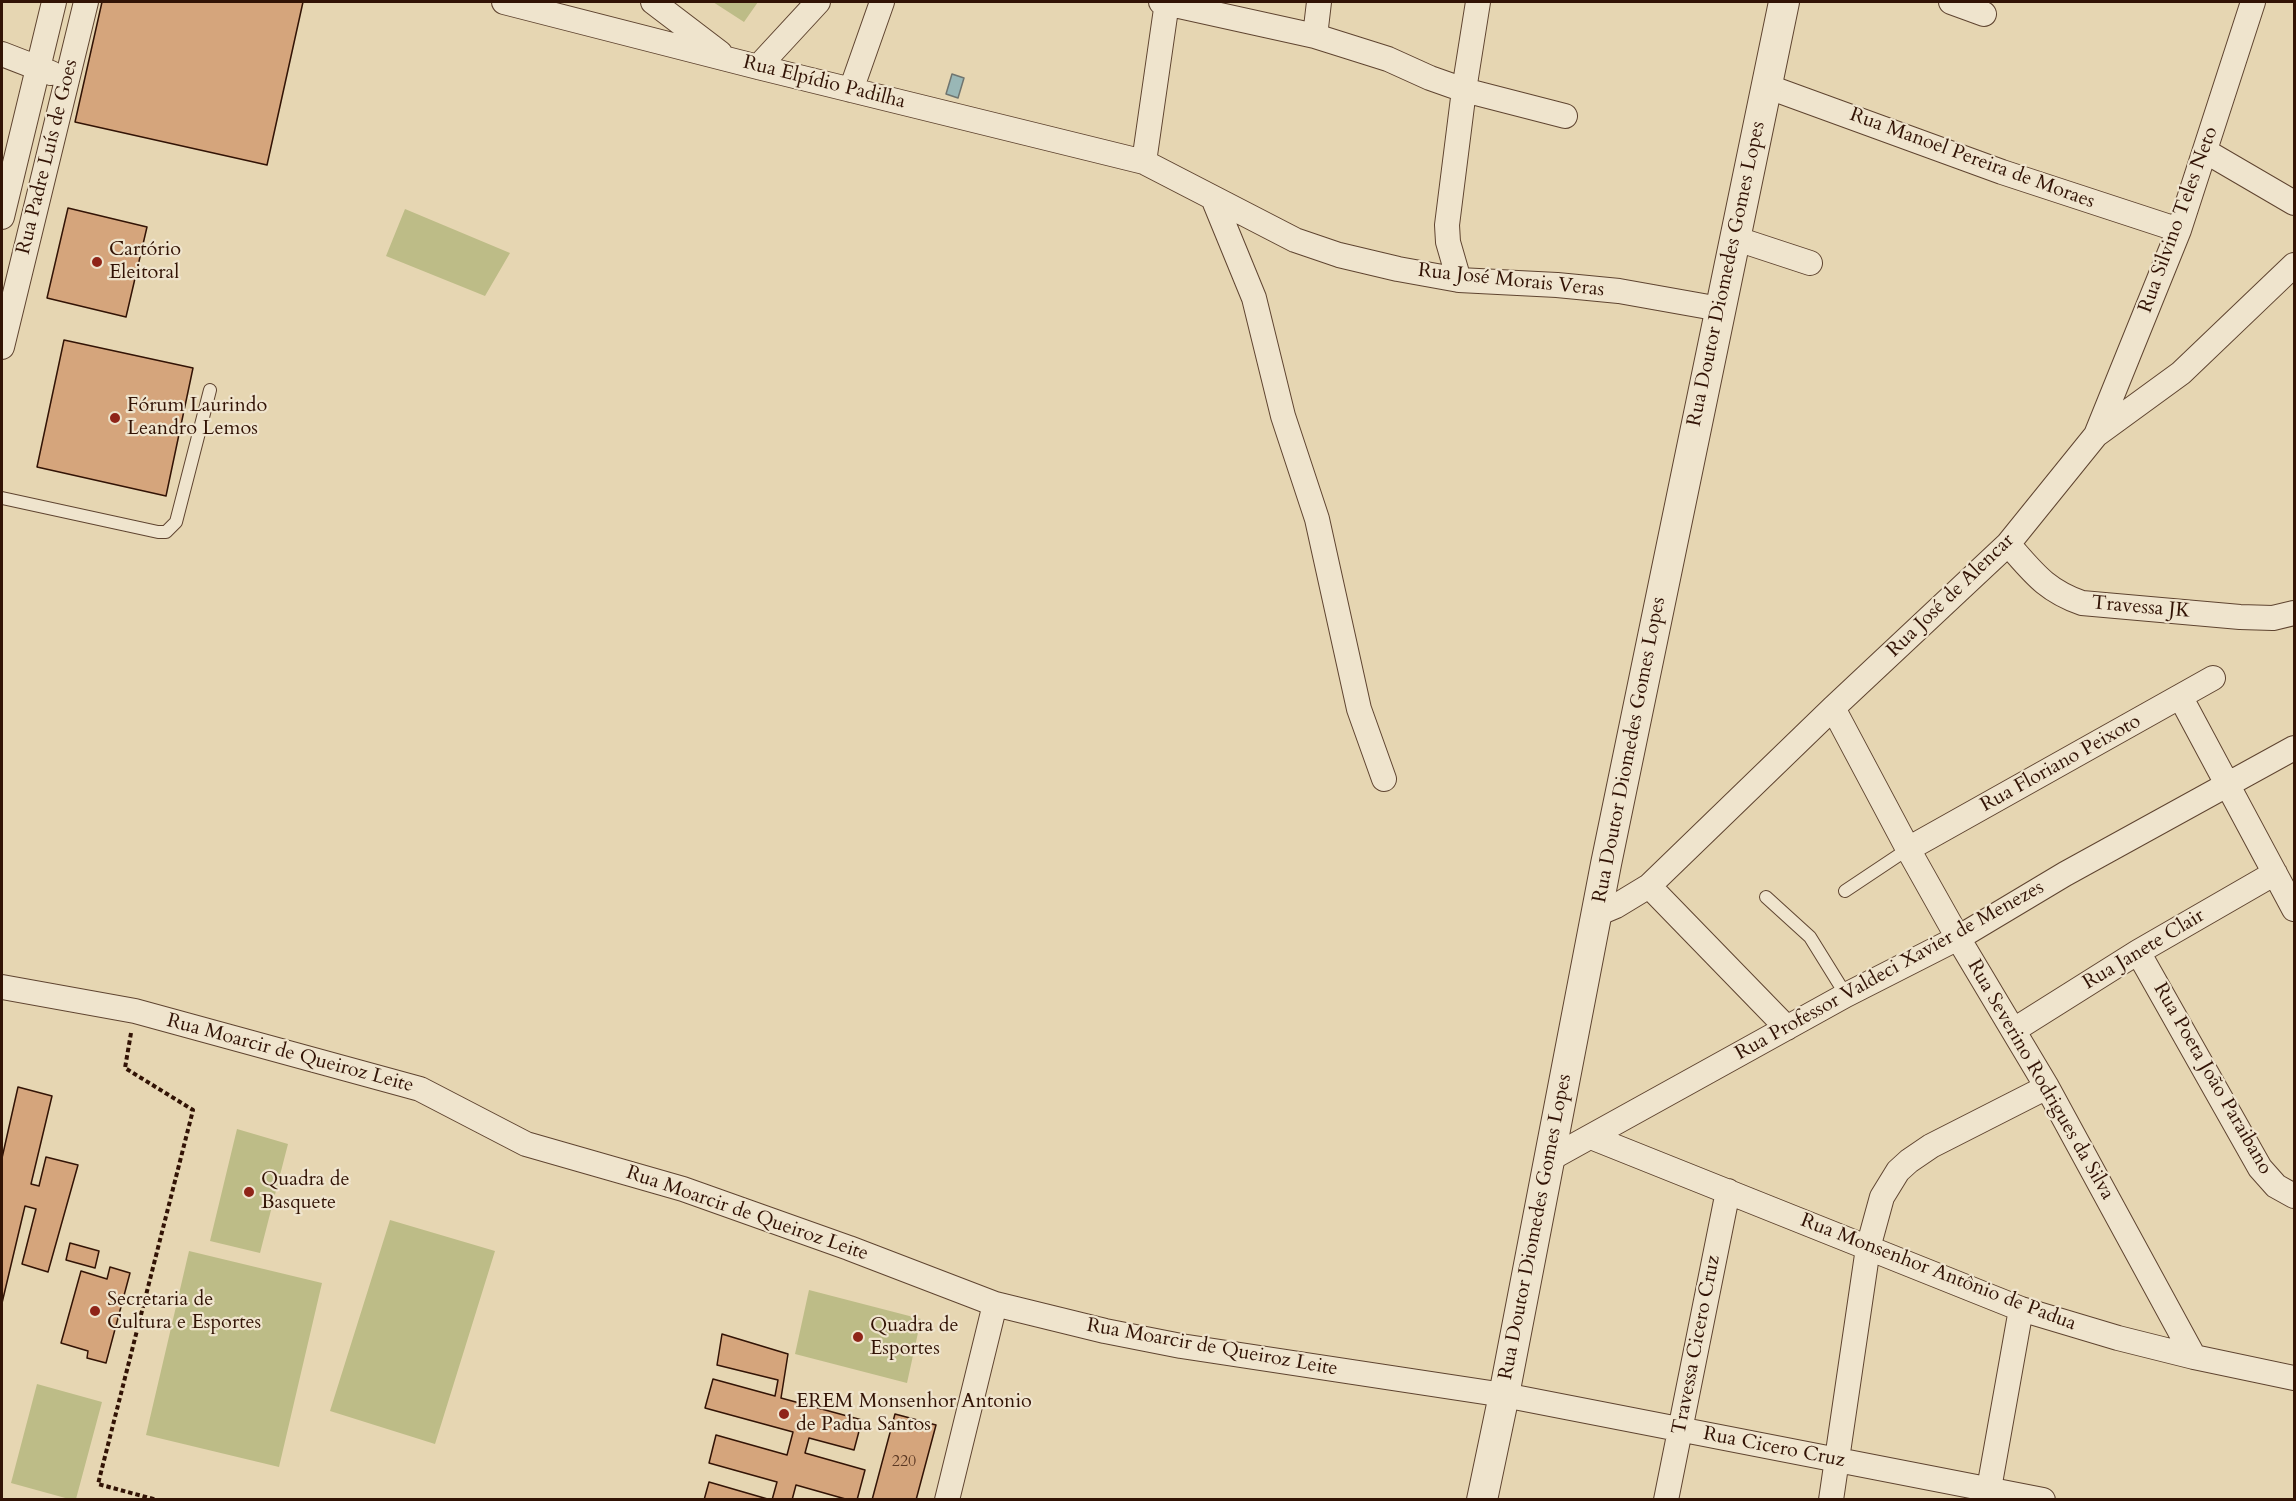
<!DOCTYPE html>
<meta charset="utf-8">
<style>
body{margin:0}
#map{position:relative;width:2296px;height:1501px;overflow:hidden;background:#e6d6b2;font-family:Cardo,serif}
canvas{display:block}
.frame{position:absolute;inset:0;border:3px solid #321305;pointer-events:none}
</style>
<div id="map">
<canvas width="2296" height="1501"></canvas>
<div class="frame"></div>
</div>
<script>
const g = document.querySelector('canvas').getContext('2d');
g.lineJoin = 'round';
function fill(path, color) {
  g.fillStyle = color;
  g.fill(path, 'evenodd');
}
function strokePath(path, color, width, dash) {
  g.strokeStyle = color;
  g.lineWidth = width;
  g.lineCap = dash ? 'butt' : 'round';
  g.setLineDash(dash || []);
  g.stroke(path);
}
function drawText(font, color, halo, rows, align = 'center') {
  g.font = font + ' Cardo,serif';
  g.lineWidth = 4.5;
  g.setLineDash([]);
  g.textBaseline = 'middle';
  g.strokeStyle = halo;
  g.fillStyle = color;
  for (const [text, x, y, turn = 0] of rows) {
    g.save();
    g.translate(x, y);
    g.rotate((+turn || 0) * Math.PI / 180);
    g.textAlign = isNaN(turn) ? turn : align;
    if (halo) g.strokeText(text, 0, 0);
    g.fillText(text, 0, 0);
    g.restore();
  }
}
fill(new Path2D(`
 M713 2H758L744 22Z
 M405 209 510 253 485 296 386 256Z
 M237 1129 288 1144 260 1253 210 1241Z
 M390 1220 495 1251 435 1444 330 1411Z
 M189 1251 322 1283 279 1467 146 1435Z
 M809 1290 921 1319 907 1383 795 1354Z
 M37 1384 102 1402 76 1499H69L11 1483Z`), '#bdbc87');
const water = new Path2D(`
 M952 74 964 78 958 98 946 94Z`);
fill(water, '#99b7b6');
strokePath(water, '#70756f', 1.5);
const building = new Path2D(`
 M102 2H303L267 165 75 122Z
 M68 208 147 227 126 317 47 298Z
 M64 340 193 368 166 496 37 467Z
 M18 1087 52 1096 31 1184 39 1186 46 1157 78 1165 48 1272 22 1264 36 1209 25 1206 2 1303V1158Z
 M70 1243 99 1251 95 1268 66 1260Z
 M110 1267 130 1273 106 1363 87 1358 88 1351 61 1343 81 1271 107 1279Z
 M722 1334 788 1354 781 1398 862 1420 854 1450 809 1438 805 1453 865 1470 857 1500H849L796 1485 792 1500H772L777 1482 709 1463 716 1435 787 1455 793 1432 705 1408 713 1379 775 1396 778 1380 717 1365Z
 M895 1414 936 1425 916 1500H872Z
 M709 1482 771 1500H704Z`);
fill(building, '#d5a57c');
strokePath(building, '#321305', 1.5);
const service = new Path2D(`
 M2 498 158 532H166L176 522 210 390
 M1845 891 1908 849
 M1766 897 1810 937 1846 995`);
const minor = new Path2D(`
 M504 2 758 67 1144 162 1295 240 1339 255 1398 269 1459 280 1557 285 1619 291 1720 309
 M653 2 720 53
 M1161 2 1315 36 1388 59 1430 78 1464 90 1565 116
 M1951 2 1984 14
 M1315 36 1319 2
 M2 54 51 73
 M758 67 818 2
 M1766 86 2002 172 2179 230
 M851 90 882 2
 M2205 151 2294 203
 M1144 162 1167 2
 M1213 198 1254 298 1283 416 1317 519 1359 709 1384 779
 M2 217 54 2
 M1734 238 1810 263
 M1459 280 1448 242 1447 225 1464 90 1478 2
 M2 347 86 2
 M2096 435 2179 230 2253 2
 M2008 544C2033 572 2045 590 2082 603L2240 617 2273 618 2294 613
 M2181 698 2294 909
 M1833 708 1908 849 1958 938 2047 1087 2194 1357
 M1908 849 2213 678
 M1649 886 1787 1028
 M1597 914 1616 906 1649 886 1833 708 2008 544 2096 435 2181 373 2294 265
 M2138 952 2260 1168 2276 1186 2294 1196
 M2 987 135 1011 420 1089 526 1144 683 1189 849 1248 995 1304 1105 1331 1181 1346 1504 1395 2043 1500
 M2014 1030 2138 952 2275 873
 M1591 1137 2021 1309 2118 1338 2194 1357 2294 1378
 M1548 1160 1846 995 1958 938 2065 874 2294 748
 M947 1500 995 1304
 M1666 1500 1728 1191
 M1831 1500 1868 1248 1882 1197 1898 1171 1909 1161 1931 1146 2047 1087
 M1987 1500 2021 1309`);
const tertiary = new Path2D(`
 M1482 1500 1504 1395 1606 864 1784 2`);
strokePath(service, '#5f4430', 14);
strokePath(minor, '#5f4430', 26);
strokePath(tertiary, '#5f4430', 32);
strokePath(new Path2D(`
 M131 1033 125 1068 193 1110 98 1484 157 1500`), '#321305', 4, [4.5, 3]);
strokePath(service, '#efe4cd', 12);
strokePath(minor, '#efe4cd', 24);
strokePath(tertiary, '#efe4cd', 30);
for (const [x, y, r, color] of [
 [97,262,6,"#8f2418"],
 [115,418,6,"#8f2418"],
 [249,1192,6,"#8f2418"],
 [95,1311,6,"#8f2418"],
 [858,1337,6,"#8f2418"],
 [784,1414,6,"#8f2418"]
]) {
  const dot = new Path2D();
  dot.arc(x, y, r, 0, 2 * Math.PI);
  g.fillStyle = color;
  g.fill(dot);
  strokePath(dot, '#efe4cd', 2);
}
drawText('16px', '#5b3823', null, [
 ["220",904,1462]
]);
drawText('20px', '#321305', '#efe4cd', [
 ["Rua Elpídio Padilha",824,83,14],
 ["Rua Padre Luís de Goes",48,157,-76],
 ["Rua Manoel Pereira de Moraes",1972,159,20],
 ["Rua Silvino Teles Neto",2179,220,-70],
 ["Rua Doutor Diomedes Gomes Lopes",1727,274,-78],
 ["Rua José Morais Veras",1511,281,6],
 ["Rua José de Alencar",1951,596,-44],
 ["Travessa JK",2141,608,5],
 ["Rua Doutor Diomedes Gomes Lopes",1630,750,-79],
 ["Rua Floriano Peixoto",2061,764,-29],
 ["Rua Janete Clair",2144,950,-31],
 ["Rua Professor Valdeci Xavier de Menezes",1890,971,-29],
 ["Rua Moarcir de Queiroz Leite",290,1054,15],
 ["Rua Poeta João Paraibano",2212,1079,60],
 ["Rua Severino Rodrigues da Silva",2040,1080,60],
 ["Rua Moarcir de Queiroz Leite",747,1214,19],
 ["Rua Doutor Diomedes Gomes Lopes",1536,1227,-79],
 ["Rua Monsenhor Antônio de Padua",1938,1273,21],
 ["Travessa Cicero Cruz",1697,1345,-79],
 ["Rua Moarcir de Queiroz Leite",1212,1348,10],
 ["Rua Cicero Cruz",1774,1448,11]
]);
drawText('20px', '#321305', '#efe4cd', [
 ["Cartório",109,250],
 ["Eleitoral",109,273],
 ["Fórum Laurindo",127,406],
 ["Leandro Lemos",127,429],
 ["Quadra de",261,1180],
 ["Basquete",261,1203],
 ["Secretaria de",107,1300],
 ["Cultura e Esportes",107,1323],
 ["Quadra de",870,1326],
 ["Esportes",870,1349],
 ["EREM Monsenhor Antonio",796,1402],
 ["de Padua Santos",796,1425]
], 'left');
</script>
